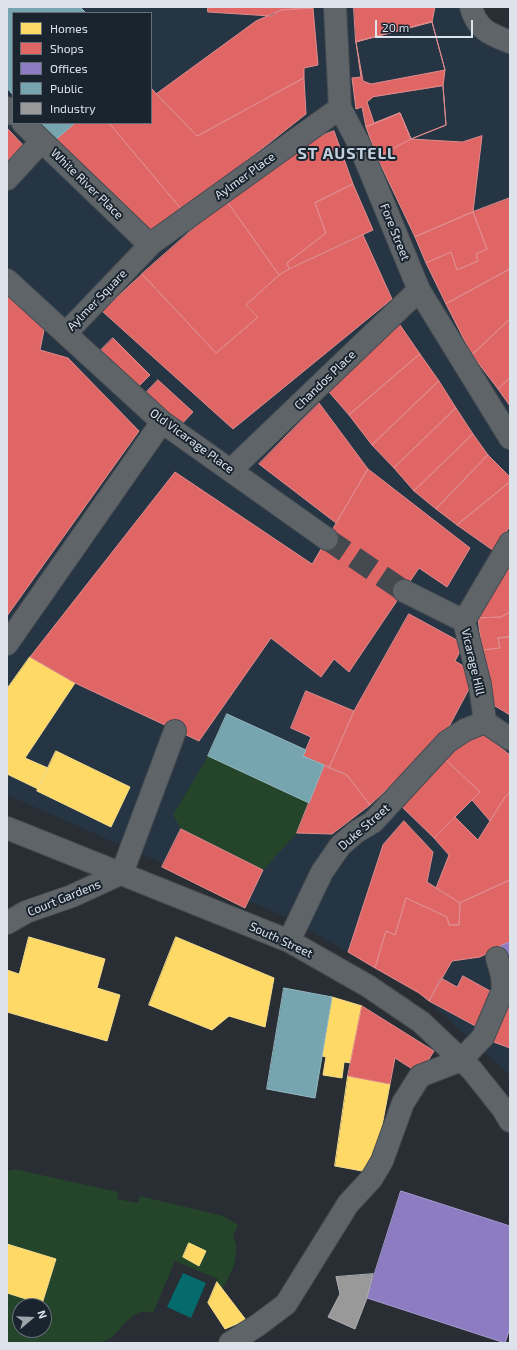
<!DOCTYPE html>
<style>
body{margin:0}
#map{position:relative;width:517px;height:1350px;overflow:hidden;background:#282e34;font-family:"Exo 2",sans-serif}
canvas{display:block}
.frame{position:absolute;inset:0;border:8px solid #dce3ea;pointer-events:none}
.legend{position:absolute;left:12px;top:12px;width:140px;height:112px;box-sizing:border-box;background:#19242f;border:1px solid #67707a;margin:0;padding:5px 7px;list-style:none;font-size:12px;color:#dce3ea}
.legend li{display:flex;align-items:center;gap:8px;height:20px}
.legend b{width:20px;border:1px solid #67707a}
.north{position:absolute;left:12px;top:1298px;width:40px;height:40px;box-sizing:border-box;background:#19242f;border:1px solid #67707a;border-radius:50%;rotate:71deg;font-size:11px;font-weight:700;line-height:16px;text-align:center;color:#dce3ea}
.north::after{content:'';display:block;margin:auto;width:14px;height:18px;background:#9da4aa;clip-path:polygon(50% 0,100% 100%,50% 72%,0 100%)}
.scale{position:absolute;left:375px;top:20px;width:98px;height:18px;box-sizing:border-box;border:2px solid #dce3ea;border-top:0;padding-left:5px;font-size:12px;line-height:14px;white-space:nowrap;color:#dce3ea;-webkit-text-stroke:3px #19242f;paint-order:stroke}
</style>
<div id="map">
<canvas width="517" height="1350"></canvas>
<div class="frame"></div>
<ul class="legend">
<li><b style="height:11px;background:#ffd966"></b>Homes</li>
<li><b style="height:11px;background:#e06666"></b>Shops</li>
<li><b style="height:11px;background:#8e7cc3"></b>Offices</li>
<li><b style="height:11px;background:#76a5af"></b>Public</li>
<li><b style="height:11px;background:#999"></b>Industry</li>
</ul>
<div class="north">N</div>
<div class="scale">20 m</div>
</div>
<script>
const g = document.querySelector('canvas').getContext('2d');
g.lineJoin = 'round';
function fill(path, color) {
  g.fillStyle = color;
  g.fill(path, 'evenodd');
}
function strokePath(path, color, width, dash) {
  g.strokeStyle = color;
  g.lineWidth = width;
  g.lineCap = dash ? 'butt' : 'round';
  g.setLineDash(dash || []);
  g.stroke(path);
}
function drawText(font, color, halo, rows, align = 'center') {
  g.font = font + ' "Exo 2",sans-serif';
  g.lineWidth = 4;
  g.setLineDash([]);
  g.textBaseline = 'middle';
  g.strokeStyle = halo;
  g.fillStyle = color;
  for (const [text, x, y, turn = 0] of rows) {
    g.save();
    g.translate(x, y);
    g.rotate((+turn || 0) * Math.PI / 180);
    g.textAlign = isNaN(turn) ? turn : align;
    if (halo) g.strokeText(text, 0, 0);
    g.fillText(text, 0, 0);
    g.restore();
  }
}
fill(new Path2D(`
 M7 7H480L486 33 510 40V1075L419 993 292 920 7 795ZM13 13H151V123H13Z`), '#263543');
fill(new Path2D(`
 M208 756 309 803 297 833 263 870 181 829 173 815Z
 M14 1169 118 1192 117 1199 138 1203 140 1196 223 1216 238 1225 233 1237C242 1254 231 1274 222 1289L217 1282 218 1279 175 1261 153 1313C132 1305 123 1330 109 1339 106 1341 101 1341 97 1343H7V1293L42 1304 56 1259 7 1244V1171ZM20 1306H44V1330H20Z`), '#24452a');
fill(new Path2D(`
 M183 1273 206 1283 191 1318 167 1307Z`), '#046a6c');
const homes = new Path2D(`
 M30 657 75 683 25 758 48 768 38 789 7 774V689Z
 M56 751 130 787 111 827 37 791Z
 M29 937 105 959 97 988 120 995 107 1041 7 1012V970L19 974Z
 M176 937 274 978 265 1027 229 1016 212 1030 149 1005Z
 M332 997 362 1006 351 1063 344 1062 342 1078 323 1075 326 1057 322 1056Z
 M348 1076 390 1084 373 1173 335 1166Z
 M189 1243 206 1251 199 1266 183 1257Z
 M7 1244 56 1259 42 1304 7 1293Z
 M217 1282 246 1320 225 1329 208 1303Z`);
fill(homes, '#ffd966');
strokePath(homes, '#f4dc8e', 1);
const shops = new Path2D(`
 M208 7H313V8L281 10 271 16 208 12Z
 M354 7H435L432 22 356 42Z
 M313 8 318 65 304 68V78L197 136 156 94 256 21 281 10Z
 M432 22 445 70 443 86 446 125 411 139 400 113 366 127 362 107 356 109 352 78 361 77 356 42Z
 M432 22 445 70 371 84 363 81 356 42Z
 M304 78 306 114 226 177 182 210 109 123H151V88L197 136Z
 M443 86 446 125 411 139 400 113 374 123 367 102 373 97Z
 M400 113 411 139 377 157 366 127Z
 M75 123H109L182 210 147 237 54 141Z
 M7 128 23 145 7 161Z
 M334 131 353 184 315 203 326 233 287 263 289 269 279 275 226 200 297 145Z
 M482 136 473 212 415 237 377 157 411 139 462 142Z
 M353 184 373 230 289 269 287 263 326 233 315 203Z
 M510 198V269L446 304 426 263 451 252 457 270 478 261 476 254 487 249 473 212Z
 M226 200 279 275 246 305 258 317 216 353 142 274Z
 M473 212 487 249 476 254 478 261 457 270 451 252 426 263 415 237Z
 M363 235 392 299 233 429 102 311 142 274 216 353 258 317 246 305 279 275 289 269Z
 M510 269V319L472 355 446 304Z
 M7 294 44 330 40 350 68 358 139 431 7 616Z
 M510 319V378L498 389 472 355Z
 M400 325 420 354 349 415 323 385Z
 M113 338 150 375 138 387 101 350Z
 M420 354 439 381 372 445 349 415Z
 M510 378V406L498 389Z
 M158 380 193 412 179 427 144 395Z
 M439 381 456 408 394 468 372 445Z
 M319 403 368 469 336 523 259 464Z
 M456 408 473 434 414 491 394 468Z
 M473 434 488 455 436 509 414 491Z
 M488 455 510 477V482L457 525 436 509Z
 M368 469 470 548 447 587 419 568 349 672 334 659 321 677 271 638 199 741 75 683 30 657 175 472 312 564Z
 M510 482V526L494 551 457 525Z
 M510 552V612L501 617 478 618Z
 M510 612V637L498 638 500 648 482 650 478 618 501 617Z
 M409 614 464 644 455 661 477 674 444 736 370 805 347 775 329 768 354 711Z
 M510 637V715L490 703 482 650 500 648 498 638Z
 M306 691 354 711 329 768 303 756 311 737 291 728Z
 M481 732 510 755V792L505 797 490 821 472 800 480 792 445 759 454 747Z
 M445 759 480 792 434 838 400 805Z
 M324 765 347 775 370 805 332 834 297 833Z
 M510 792V880L460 903 436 888 449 855 434 838 455 817 478 840 505 797Z
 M404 821 433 852 427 882 460 903 459 925H449L447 917 406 898 395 935 386 931 375 968 348 952 383 845Z
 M181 829 263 870 245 908 162 867Z
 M510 880V942L480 957 452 961 429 1001 419 993 375 968 386 931 395 935 406 898 447 917 449 925H459L460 903Z
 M463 976 499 996 481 1029 429 1001 441 978 457 987Z
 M510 983V1048L488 1040Z
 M362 1006 434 1051 420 1074 395 1058 390 1084 348 1076Z`);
fill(shops, '#e06666');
strokePath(shops, '#df8c8e', 1);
const offices = new Path2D(`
 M510 942V973L501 946Z
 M401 1191 510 1226V1328L505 1343 367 1298Z`);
fill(offices, '#8e7cc3');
strokePath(offices, '#a59bcf', 1);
const public = new Path2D(`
 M7 7H80L86 13H13V95L7 88Z
 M38 123H75L54 141Z
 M227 714 306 750 303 756 324 765 309 803 208 756Z
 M284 988 332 997 315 1098 267 1089Z`);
fill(public, '#76a5af');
strokePath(public, '#95b8c1', 1);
const industry = new Path2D(`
 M373 1274 367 1298 355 1329 328 1317 340 1294 336 1277Z`);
fill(industry, '#999');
strokePath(industry, '#adafb1', 1);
strokePath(new Path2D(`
 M327 539 404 591`), '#43494f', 22, [22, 11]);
const minor = new Path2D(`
 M335 7 340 108 359 144 419 290 510 438
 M471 7C477 30 490 34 510 42
 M7 108 13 114
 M23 123 150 245
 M7 179 42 141
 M7 280 162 422 327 539
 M66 333 152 243 340 108
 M231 470 419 290
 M404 591 464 621
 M7 644 162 422
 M485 722 480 685 464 621 510 543
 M485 722 510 739
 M7 828 289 941 368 986 421 1022 472 1070 503 1109 510 1121
 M122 873 175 731
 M7 923 26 912 72 896 122 873
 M289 941 322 872 340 846 356 832 373 822 447 742 465 730 485 722
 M230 1343 258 1325 286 1304 348 1204 372 1178 382 1161 403 1103 420 1076 461 1060 483 1037 503 990 502 975 497 958`);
strokePath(minor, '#464c51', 24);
strokePath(minor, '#5e6468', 22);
drawText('12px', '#dce3ea', '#19242f', [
 ["Aylmer Place",245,176,-36],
 ["White River Place",87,184,44],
 ["Fore Street",395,232,68],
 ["Aylmer Square",97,300,-46],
 ["Chandos Place",325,380,-44],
 ["Old Vicarage Place",192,441,36],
 ["Vicarage Hill",473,662,77],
 ["Duke Street",364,827,-41],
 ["Court Gardens",64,898,-22],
 ["South Street",281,940,25]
]);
g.letterSpacing = '1px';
drawText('bold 16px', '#c2d0de', '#19242f', [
 ["ST AUSTELL",347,154]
]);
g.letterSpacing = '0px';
</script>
